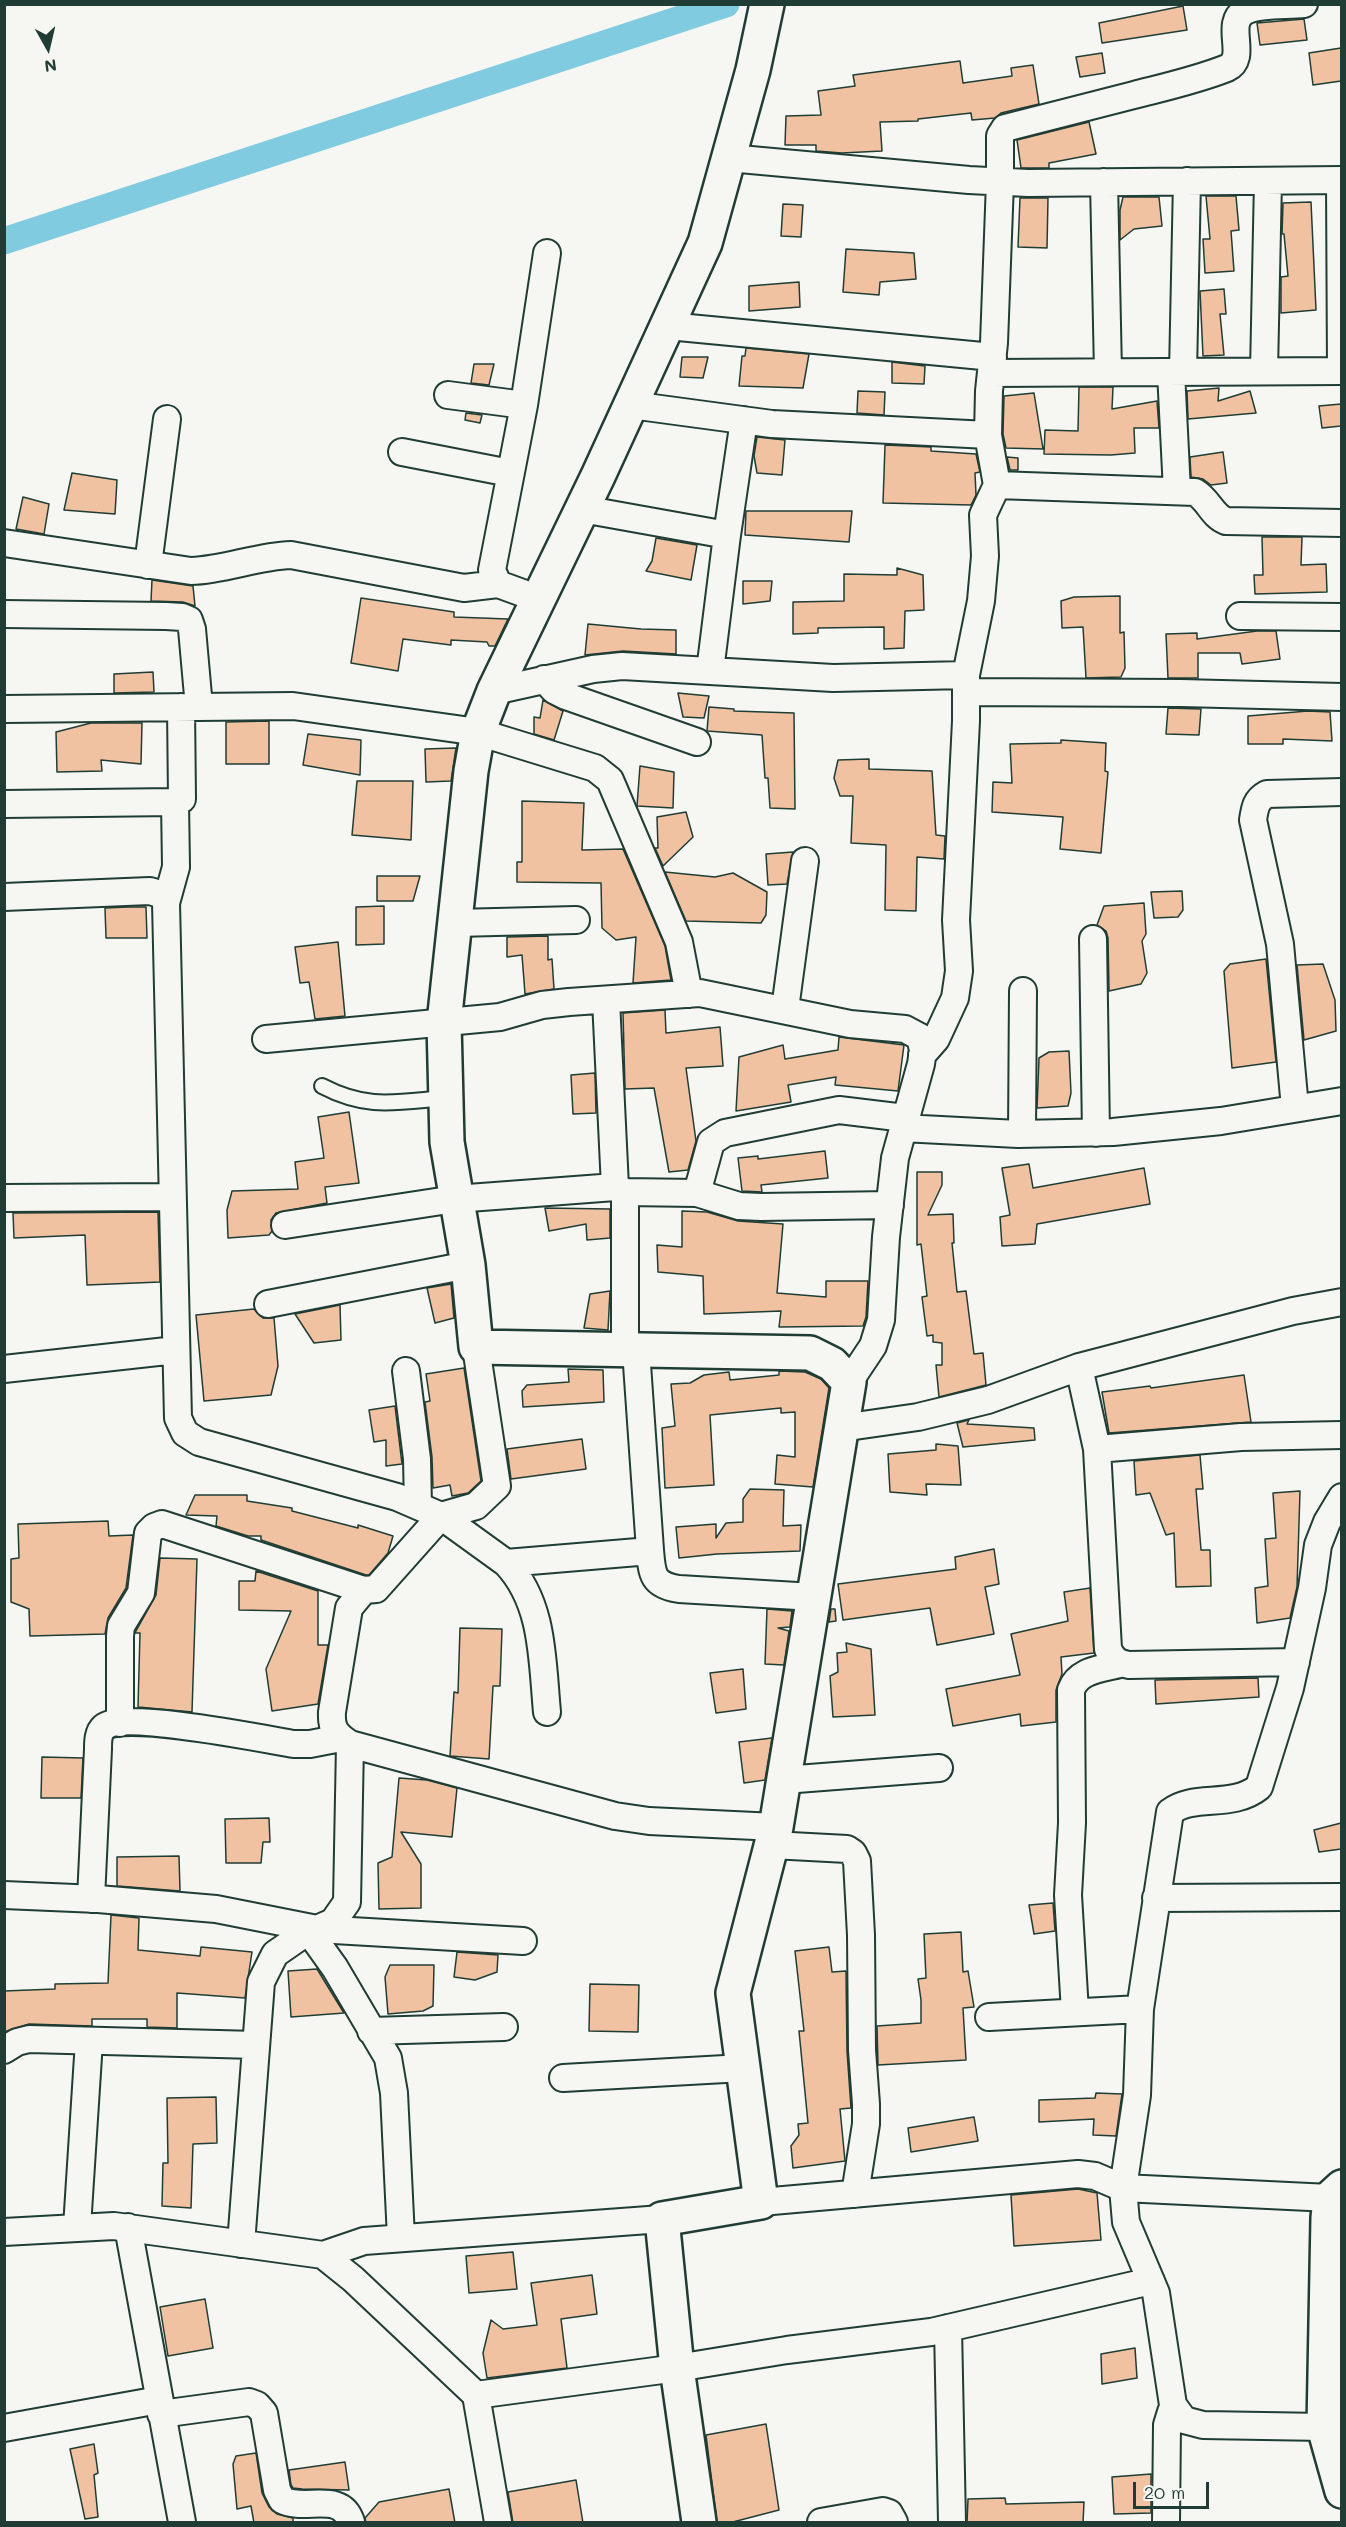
<!DOCTYPE html>
<style>
body{margin:0}
#map{position:relative;width:1346px;height:2527px;overflow:hidden;background:#f6f6f2;font-family:Mali,sans-serif}
canvas{display:block}
.frame{position:absolute;inset:0;border:6px solid #1f3d34;pointer-events:none}
.north{position:absolute;left:18px;top:18px;width:60px;height:60px;-webkit-text-stroke:4px #f6f6f2;paint-order:stroke;rotate:172deg;font-size:16px;font-weight:700;line-height:24px;text-align:center;color:#1f3d34}
.north::after{content:'';display:block;margin:auto;width:21px;height:27px;background:#1f3d34;clip-path:polygon(50% 0,100% 100%,50% 72%,0 100%)}
.scale{position:absolute;left:1133px;top:2482px;width:76px;height:27px;box-sizing:border-box;border:3px solid #1f3d34;border-top:0;padding-left:8px;font-size:18px;line-height:21px;white-space:nowrap;color:#1f3d34;-webkit-text-stroke:4px #f6f6f2;paint-order:stroke}
</style>
<div id="map">
<canvas width="1346" height="2527"></canvas>
<div class="frame"></div>
<div class="north">N</div>
<div class="scale">20 m</div>
</div>
<script>
const g = document.querySelector('canvas').getContext('2d');
g.lineJoin = 'round';
function strokePath(path, color, width, dash) {
  g.strokeStyle = color;
  g.lineWidth = width;
  g.lineCap = dash ? 'butt' : 'round';
  g.setLineDash(dash || []);
  g.stroke(path);
}
function fill(path, color) {
  g.fillStyle = color;
  g.fill(path, 'evenodd');
}
strokePath(new Path2D(`
 M4 241 726 4`), '#80cbe0', 27);
const building = new Path2D(`
 M1183 6 1187 30 1102 43 1099 23Z
 M1304 19 1307 40 1260 45 1257 23Z
 M1341 48V81L1313 85 1309 53Z
 M1102 53 1105 73 1080 77 1076 57Z
 M960 61 963 83 1012 76 1011 68 1033 65 1039 104 1001 113 995 118 972 120 971 113 918 119V121L880 122 882 151 842 153 816 151V145H785L786 116 821 115 818 91 855 86 853 75Z
 M1089 122 1096 154 1049 163V168H1021L1017 140Z
 M1206 196H1236L1239 230 1231 231 1234 271 1205 273 1203 239H1210Z
 M1123 197H1159L1162 226 1134 229 1120 240V210Z
 M1020 198H1048L1047 248 1018 247Z
 M1311 202 1316 310 1281 313V277L1288 276 1284 234H1282L1283 203Z
 M783 204 803 205 801 237 781 236Z
 M846 249 914 253 916 279 880 282 879 295 843 292Z
 M799 282 800 307 749 311V286Z
 M1224 289 1226 314H1220L1224 355 1203 356 1200 291Z
 M746 348 809 354 803 388 739 386 742 356H745Z
 M682 357H708L703 378 680 377Z
 M892 362 925 366 924 384 892 383Z
 M474 364H494L489 385 471 383Z
 M1079 387H1113L1112 409 1157 401 1159 428H1134L1135 453 1111 455 1044 454 1045 430 1078 431Z
 M1219 388 1218 401 1250 391 1256 413 1188 419 1187 391Z
 M858 391 885 392 884 415 857 413Z
 M1034 393 1043 449 1006 448 1003 434 1004 396Z
 M1341 404V426L1322 428 1319 406Z
 M466 413 482 415 480 423 465 420Z
 M757 437 785 440 782 475 757 473 754 456Z
 M885 445 931 447V451L976 454 980 472 975 473 976 495 971 505 883 503Z
 M1223 452 1227 483 1211 485 1203 479 1191 477 1190 457Z
 M1007 457 1018 458V470H1010Z
 M72 473 117 480 115 514 64 510Z
 M23 497 49 504 44 534 16 529Z
 M746 511H852L849 542 745 535Z
 M1262 537H1302L1301 565 1326 564 1327 592 1255 594 1254 575H1263Z
 M656 538 697 545 691 580 646 571 652 561Z
 M897 568 923 575 924 610 905 611 904 648 884 649V627L818 628V633L793 634V602L844 601V574L897 575Z
 M152 580 193 586 195 606 183 602 151 601Z
 M743 581H772L770 601 743 604Z
 M1120 596V633L1124 632 1125 668 1121 677 1086 678 1083 627 1062 628 1061 601 1074 597Z
 M361 598 454 612V617L508 619 495 646H489L487 642 451 640V645L403 639 398 671 351 663Z
 M588 624 641 629 676 630V654L623 651 585 655Z
 M1257 631H1276L1280 659 1242 664 1240 653H1198V678H1168L1166 634 1197 633V639Z
 M153 672 154 692 114 693V674Z
 M678 693 709 696 704 718 683 717Z
 M543 700 563 711 554 740 534 734V717L540 718Z
 M709 707 734 709V711L794 713 795 809 770 808 768 778H765L762 735 707 731Z
 M1168 708 1201 709 1199 735 1166 734Z
 M1308 711 1330 712 1332 741 1283 739V744H1248V716Z
 M269 721V764H226V722Z
 M91 723H142L141 764 101 760 102 771 57 772 56 732Z
 M308 734 361 740 360 775 303 765Z
 M1061 740 1106 743 1105 771 1108 772 1101 853 1060 849 1063 817 992 812 993 782 1012 783 1010 744 1061 743Z
 M456 748 451 781 426 782 425 749Z
 M869 759V769L932 771 936 835 945 836 944 859 917 857 916 911 885 910 886 845 851 843 853 796H840L834 778 838 760Z
 M640 766 674 772 673 808 637 806Z
 M357 781H413L411 840 352 835Z
 M522 801 584 803 582 850 623 849 665 946 671 980 633 983 636 937 616 940 602 928 601 883 517 882V862H522Z
 M686 812 693 837 663 866 655 848H658L657 817Z
 M793 852 787 884 768 885 766 854Z
 M665 872 715 877 733 873 767 892 766 915 761 923 686 921Z
 M377 876H420L413 901H377Z
 M1182 891 1183 910 1178 917 1154 918 1151 892Z
 M1144 903 1146 934 1142 941 1147 973 1141 984 1109 991 1108 938 1106 931 1097 925 1104 906Z
 M384 906V944L356 945V907Z
 M128 907H146L147 938H106L105 908Z
 M548 936V960L552 959 554 989 525 994 522 955 507 957V937Z
 M338 942 345 1016 315 1019 309 982 300 983 295 947Z
 M1266 959 1276 1062 1232 1068 1224 971 1230 964Z
 M1323 964 1335 1000 1336 1031 1304 1040 1297 965Z
 M665 1010 666 1033 720 1027 723 1066 686 1068 696 1141 688 1170 669 1172 654 1088 625 1089 623 1013Z
 M839 1037 904 1045 898 1091 835 1085 836 1077 788 1085 791 1102 736 1111 739 1057 783 1045 785 1059 838 1050Z
 M1069 1051 1071 1093 1068 1106 1037 1108 1039 1058 1049 1052Z
 M595 1073 596 1113 573 1114 571 1075Z
 M349 1112 359 1183 325 1187 327 1203 276 1213 271 1220 272 1231 269 1235 228 1238 227 1210 232 1191 298 1189 295 1162 324 1158 318 1117Z
 M825 1151 828 1178 761 1185 762 1192 742 1191 738 1158 758 1156V1159Z
 M1029 1164 1033 1188 1144 1168 1150 1204 1037 1224 1035 1244 1002 1246 1000 1217 1010 1215 1002 1168Z
 M917 1172H942V1185L928 1215 953 1214 954 1243H952L957 1292 966 1291 974 1354 983 1353 986 1385 939 1397 936 1365H942V1343L933 1342V1335L927 1336 922 1297 927 1296 921 1244 917 1245Z
 M545 1208 610 1209V1238L587 1240 586 1224 549 1231Z
 M682 1211 707 1212 738 1221 783 1224 777 1293 826 1297V1281H868L866 1317 863 1326 779 1327 781 1311 704 1314 703 1276 658 1272 657 1245 682 1247Z
 M158 1212 160 1282 87 1285 85 1235 14 1238 13 1213Z
 M451 1284 454 1318 435 1323 427 1288Z
 M610 1291 608 1330 584 1328 590 1294Z
 M340 1305 341 1340 314 1343 295 1314Z
 M254 1309 263 1318H274L278 1366 271 1395 204 1401 196 1315Z
 M464 1368 481 1481 468 1493 452 1496 450 1485 433 1488 432 1457 425 1402 430 1401 426 1374Z
 M568 1369 603 1370 604 1402 523 1407 522 1391 527 1385 569 1382Z
 M779 1371 805 1372 821 1379 829 1388 813 1487 775 1484 777 1455 795 1457V1412L781 1413V1408L710 1415 714 1485 665 1488 662 1428 675 1426 671 1384 690 1383 704 1375 729 1372 730 1380 779 1375Z
 M1244 1375 1251 1422 1109 1433 1102 1392 1150 1386 1151 1388Z
 M395 1406 402 1464 386 1466V1440L374 1442 369 1410Z
 M969 1420 967 1424 1034 1428 1035 1440 963 1447 957 1423Z
 M582 1439 586 1469 511 1479 507 1449Z
 M936 1444 958 1446 961 1485 926 1484 927 1495 890 1492 888 1454 936 1450Z
 M1200 1455 1203 1489H1196L1201 1550H1210L1211 1586 1176 1587 1174 1533 1166 1535 1150 1493 1136 1495 1134 1461Z
 M750 1489 784 1490 783 1526 801 1525 800 1551 717 1554 679 1558 676 1527 716 1524V1538L726 1523 743 1522V1499Z
 M1300 1491 1297 1587 1290 1618 1257 1623 1255 1588 1268 1586 1265 1539 1276 1538 1273 1493Z
 M195 1495H247V1501L292 1508V1511L358 1528V1525L393 1536 388 1553 369 1575H366L261 1540V1536H248L216 1526 217 1516 186 1515Z
 M108 1521 109 1536 133 1535 126 1588 108 1618 105 1634 30 1636 29 1609 11 1602V1559L19 1558 18 1524Z
 M994 1549 999 1584 985 1587 994 1634 937 1645 930 1608 843 1620 838 1584 956 1569 955 1557Z
 M160 1558 197 1559 192 1712 138 1707 140 1633H135L136 1631 156 1595Z
 M256 1571 318 1591V1645H328L318 1704 272 1711 266 1669 291 1611 239 1610V1581H255Z
 M1090 1588 1094 1653 1061 1657 1062 1674 1056 1690V1722L1021 1726 1020 1714 953 1726 946 1689 1020 1675 1011 1634 1068 1621 1064 1592Z
 M767 1609 792 1611 790 1627 778 1628 789 1631 784 1665 765 1664Z
 M831 1609H835L836 1621 829 1622Z
 M460 1628 502 1629 500 1686H493L489 1759 450 1756 454 1692 458 1693Z
 M846 1643 871 1649 875 1715 833 1717 830 1676 838 1672 837 1653 847 1652Z
 M743 1669 746 1709 716 1713 710 1673Z
 M1258 1678 1259 1697 1156 1704 1155 1680Z
 M772 1738 765 1780 744 1783 739 1742Z
 M42 1757 83 1758 81 1798H41Z
 M399 1778 427 1780 457 1788 452 1837 401 1832 421 1864V1908L379 1909 378 1863 392 1857Z
 M269 1818 270 1842H263L261 1863H226L225 1819Z
 M1341 1823V1849L1319 1852 1314 1830Z
 M179 1856 180 1891 117 1886V1857Z
 M1053 1903 1055 1931 1034 1934 1029 1905Z
 M111 1915 139 1918 138 1950 200 1956 201 1947 252 1952 245 1998 177 1993V2028L147 2027V2019H92V2026L29 2024 4 2032V1991L55 1989V1984L108 1983Z
 M961 1932 963 1972 968 1971 974 2007 963 2008 966 2060 878 2065 877 2026 921 2023V2000L918 1979 926 1978 924 1934Z
 M829 1947 832 1972 846 1971 847 2051 851 2108 840 2109 845 2161 793 2168 791 2146 799 2135 798 2124 808 2123 799 2031H804L795 1951Z
 M457 1952 498 1955 497 1972 475 1980 454 1977Z
 M390 1965H434L433 2006 423 2011 388 2014 385 1977Z
 M317 1969 344 2013 291 2017 288 1971Z
 M590 1984 639 1985 638 2032 589 2031Z
 M1096 2093 1122 2094 1116 2136 1093 2135 1094 2119 1039 2122V2100L1095 2098Z
 M216 2097 217 2143 193 2144 191 2208 162 2206 163 2163H168L167 2098Z
 M974 2117 978 2141 911 2152 908 2128Z
 M1078 2189 1097 2193 1101 2240 1014 2246 1011 2195Z
 M513 2252 517 2289 469 2293 466 2256Z
 M592 2275 597 2314 561 2319 567 2368 487 2378 483 2353 491 2320 503 2329 537 2325 531 2283Z
 M205 2299 213 2348 168 2356 160 2307Z
 M1135 2348 1137 2378 1102 2384 1101 2354Z
 M766 2424 779 2510 729 2523H717L706 2435Z
 M94 2444 98 2473 94 2475 98 2517 85 2519 70 2449Z
 M256 2453 262 2493 269 2507 277 2514 293 2518V2523H254L251 2506 237 2509 233 2464 236 2456Z
 M345 2462 349 2490 302 2489 293 2488 291 2485 289 2470Z
 M1151 2474V2513L1114 2514 1112 2477Z
 M576 2480 583 2523H513L508 2492Z
 M449 2489 455 2523H366L365 2518 379 2502Z
 M1005 2498 1006 2504 1084 2502 1083 2523H967L968 2499Z`);
fill(building, '#f1c2a1');
strokePath(building, '#1f3d34', 1.5);
const service = new Path2D(`
 M322 1086C368 1110 396 1102 446 1098`);
const minor = new Path2D(`
 M729 158 969 180 1028 183 1342 180
 M1340 181 1341 371
 M1104 182 1108 372
 M668 326 993 357
 M1264 371 1268 181
 M1171 372 1177 491
 M1183 372 1187 181
 M991 373 1342 371
 M448 395 524 405
 M631 405 772 424 988 435
 M402 452 510 473
 M997 485 1195 492C1209 500 1212 516 1226 521L1342 523
 M582 509 727 535
 M4 543 191 571C225 570 257 556 291 555L464 588 498 584
 M148 565 167 419
 M539 599 498 584 492 570 524 405 547 253
 M4 614 166 616 182 617 189 620 192 629 199 707
 M1240 616 1342 617
 M710 671 727 535 744 420
 M544 679 554 690 566 696 697 742
 M494 691 593 669 622 666 833 678 966 675
 M966 692 1181 693 1342 697
 M4 709 293 706 478 732 595 768 610 780 679 942 689 994
 M4 804 175 802 182 799 181 707
 M4 897 150 891 163 895 166 903 178 1418 185 1433 199 1442 397 1497 441 1516 506 1563C544 1603 542 1660 547 1712
 M166 903 176 867 175 802
 M456 923 576 920
 M1093 939 1096 1133
 M606 1000 615 1187
 M785 1009 805 861
 M266 1039 500 1017 542 1005 569 1002 700 993 850 1024 905 1029 920 1037 923 1050 921 1064 895 1158 886 1237 881 1320 873 1346 849 1382
 M922 1055 936 1039 955 998 959 971 956 920 966 721V675L981 601 985 556 983 515 997 485 988 435 989 391 994 343 1000 182V136L1005 128C1048 117 1091 106 1134 95 1165 87 1197 80 1227 68 1249 58 1223 23 1245 11 1261 3 1286 6 1304 4
 M1295 1108 1280 944 1253 820C1255 807 1256 800 1267 794L1342 792
 M902 1128 1018 1134 1113 1132 1221 1121 1342 1101
 M1022 1134 1023 991
 M625 1192V1350
 M697 1193 711 1142 725 1133 839 1110 905 1118
 M4 1198 165 1197 171 1194
 M285 1225 455 1199 615 1187 625 1192 697 1193 739 1206 761 1207 890 1205
 M268 1304 468 1265
 M476 1347 497 1486 476 1506 441 1516 376 1589 364 1590 349 1608 332 1712C331 1729 336 1735 350 1744L615 1816 649 1821 776 1827
 M636 1350 650 1550C652 1574 652 1585 679 1589L814 1597
 M1079 1367 1097 1449 1108 1649C1113 1660 1118 1663 1129 1665L1296 1662
 M4 1369 176 1350
 M406 1371 417 1459 418 1506
 M841 1428 918 1417 988 1400 1079 1367 1293 1311 1342 1302
 M1097 1449 1241 1437 1342 1435
 M506 1563 650 1551
 M120 1723V1636L121 1626 141 1593 148 1533 154 1527 162 1524 364 1590
 M784 1780 939 1768
 M772 1845 847 1849 853 1853 857 1861 861 1935 862 2050 866 2104V2124L855 2194
 M4 1895 98 1899 216 1909 317 1929 523 1941
 M1156 1898 1342 1897
 M91 1899 98 1749C98 1742 98 1732 104 1727 124 1711 264 1739 294 1744H310L341 1738
 M310 1933 335 1968 388 2058 394 2093 401 2238
 M1075 2012 1068 1895 1072 1823 1071 1690C1078 1670 1101 1669 1120 1664
 M989 2017 1140 2009
 M371 2031 504 2027
 M4 2050 17 2042 29 2039 256 2045
 M563 2078 743 2068
 M1330 2198 1123 2188 1137 2095 1140 2009 1170 1812C1194 1793 1232 1809 1259 1787L1290 1688 1312 1588 1318 1545 1327 1522 1342 1497
 M761 2202 1078 2174 1095 2176 1123 2188 1126 2222 1156 2293 1173 2405 1184 2420 1203 2425 1324 2427
 M77 2227 89 2041
 M128 2227 182 2522
 M4 2232 114 2226 323 2255 353 2279 476 2395 498 2522
 M241 2244 261 1982 275 1954 301 1936 333 1922 347 1902 350 1744
 M323 2255 364 2241 662 2219
 M948 2328 952 2522
 M476 2395 677 2368 787 2350 931 2332 1151 2281
 M161 2414 249 2402 257 2405 264 2413 277 2490 282 2500C305 2512 341 2490 351 2522
 M4 2428 159 2400
 M821 2522 883 2511 889 2513 894 2522
 M1166 2522 1167 2425 1171 2412 1184 2420`);
const tertiary = new Path2D(`
 M1342 2187 1330 2198 1328 2218 1324 2427 1342 2491
 M699 2522 677 2368 662 2219 761 2202 733 1993 776 1827 849 1382 832 1364 810 1353 476 1347 468 1265 447 1142 444 1023 471 771 478 732 494 691 598 476 705 243 753 70 767 4`);
strokePath(service, '#1f3d34', 18);
strokePath(minor, '#1f3d34', 30);
strokePath(tertiary, '#1f3d34', 38);
strokePath(service, '#f6f6f2', 14);
strokePath(minor, '#f6f6f2', 26);
strokePath(tertiary, '#f6f6f2', 33);
</script>
